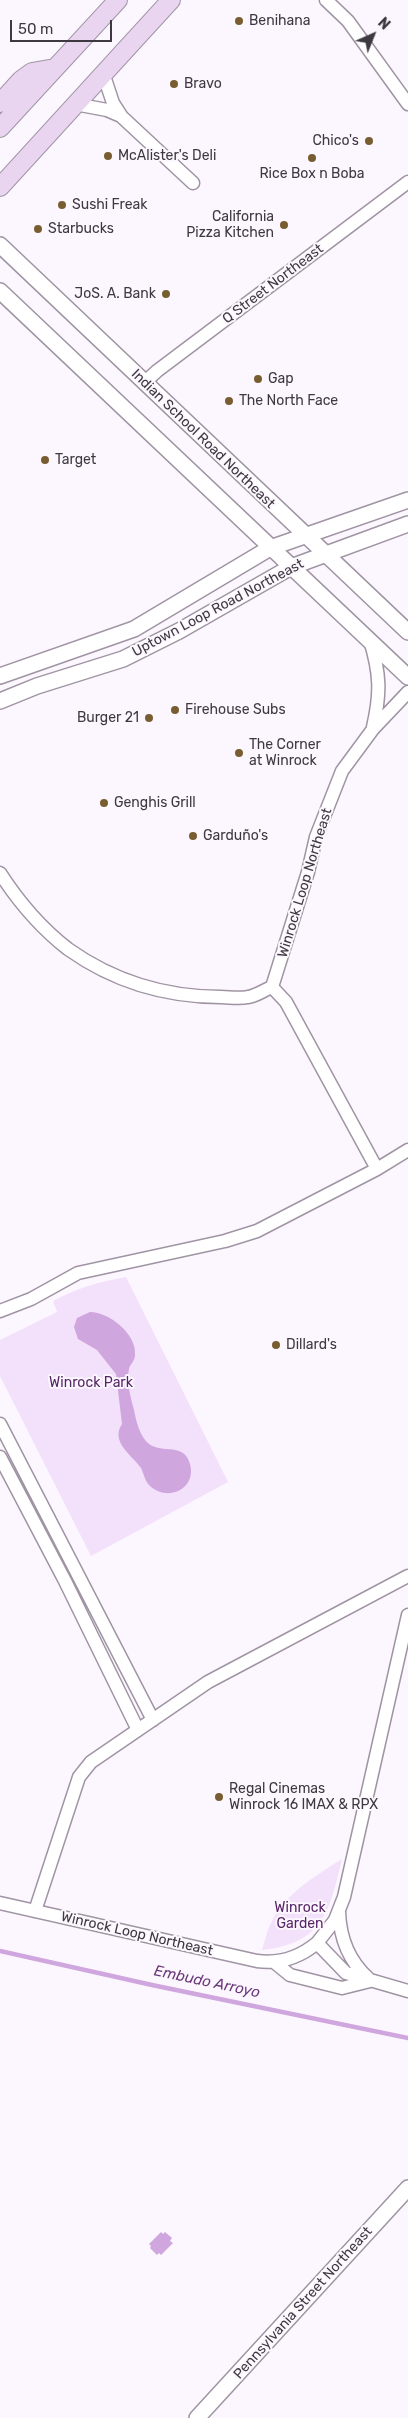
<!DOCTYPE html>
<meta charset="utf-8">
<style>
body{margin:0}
#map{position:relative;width:408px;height:2418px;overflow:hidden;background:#fcf7fe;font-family:Rubik,sans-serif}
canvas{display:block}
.north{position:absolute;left:348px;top:10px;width:50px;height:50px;-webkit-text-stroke:4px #fcf7fe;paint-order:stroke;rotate:44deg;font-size:14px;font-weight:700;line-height:20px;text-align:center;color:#3e3940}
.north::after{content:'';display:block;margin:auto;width:18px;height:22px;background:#3e3940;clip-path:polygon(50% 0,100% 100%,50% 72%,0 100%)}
.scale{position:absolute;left:10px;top:20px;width:102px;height:22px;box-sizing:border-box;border:2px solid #3e3940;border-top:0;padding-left:6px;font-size:15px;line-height:18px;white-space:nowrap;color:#3e3940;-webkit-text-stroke:4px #fcf7fe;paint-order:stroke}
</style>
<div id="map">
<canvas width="408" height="2418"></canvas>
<div class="north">N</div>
<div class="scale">50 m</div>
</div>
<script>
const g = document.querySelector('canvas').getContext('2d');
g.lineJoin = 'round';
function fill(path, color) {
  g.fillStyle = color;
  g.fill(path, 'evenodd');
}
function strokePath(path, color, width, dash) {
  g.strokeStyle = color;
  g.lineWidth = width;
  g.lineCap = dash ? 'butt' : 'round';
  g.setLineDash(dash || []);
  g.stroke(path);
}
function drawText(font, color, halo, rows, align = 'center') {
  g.font = font + ' Rubik,sans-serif';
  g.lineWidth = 4;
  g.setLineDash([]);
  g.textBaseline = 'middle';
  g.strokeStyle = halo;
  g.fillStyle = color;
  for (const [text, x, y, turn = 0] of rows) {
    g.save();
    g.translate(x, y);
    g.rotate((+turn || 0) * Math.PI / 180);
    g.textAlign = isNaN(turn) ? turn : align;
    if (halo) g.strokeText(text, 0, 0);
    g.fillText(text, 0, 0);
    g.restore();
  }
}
fill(new Path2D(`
 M126 1277 228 1482 91 1556 0 1376V1340L57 1312 53 1301C77 1288 99 1282 126 1277Z
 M342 1859C329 1913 323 1943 262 1950 265 1941 267 1930 272 1921 286 1893 317 1875 342 1859Z`), '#f3e0fa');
fill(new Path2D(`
 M90 1312C109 1312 137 1334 135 1355 135 1361 130 1364 129 1369 126 1381 131 1399 134 1410 136 1421 140 1437 149 1444 163 1454 184 1442 190 1464 197 1489 167 1503 149 1485 145 1481 144 1474 141 1468 132 1455 110 1442 122 1424L116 1374 97 1350 78 1339 74 1327 77 1318Z
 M161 2232 163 2234 165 2232 172 2238 170 2241 173 2243 161 2255 159 2253 157 2255 150 2248 151 2246 149 2244Z`), '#cfa6dd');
strokePath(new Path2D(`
 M0 1951 152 1985 408 2038`), '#cfa6dd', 4.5);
const minor = new Path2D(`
 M326 0 348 21 408 104
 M103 73 113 103 122 117 193 183
 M75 104 107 110 121 116
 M144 383 157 371 408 182
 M370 640C380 673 381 693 373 727
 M0 873C18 901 41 928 68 949 113 981 166 997 221 997 229 997 239 999 248 997 256 996 264 990 272 987L308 872 316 837 342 771 373 729 408 692
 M272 987 286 1002 377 1169
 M0 1311 31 1299 78 1273 225 1241 257 1231 377 1169 408 1150
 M0 1424 153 1720
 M0 1457 65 1581 138 1730
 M0 1903 257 1961C279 1964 300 1957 317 1943L346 1973 408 1991
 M35 1911 79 1777 91 1762 208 1682 408 1576
 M339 1912C340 1938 348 1960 368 1978
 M317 1943 335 1920 344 1897 408 1615
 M274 1962 290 1975 342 1988 370 1981`);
const tertiary = new Path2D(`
 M0 245 408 632
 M0 291 408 677
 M0 676 134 629 270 548 408 500
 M0 701 37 686 123 659 179 631 291 567 408 524
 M197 2418 408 2188`);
const secondary = new Path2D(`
 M0 103 21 80 32 72 55 68
 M0 128 118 0
 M0 187 171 0`);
strokePath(minor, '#a094a4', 15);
strokePath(tertiary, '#a094a4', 18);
strokePath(secondary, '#a094a4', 20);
strokePath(minor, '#fff', 12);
strokePath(tertiary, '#fff', 15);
strokePath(secondary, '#ead5f1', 18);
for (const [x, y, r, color] of [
 [239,21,5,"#775d2f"],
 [174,84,5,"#775d2f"],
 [369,141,5,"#775d2f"],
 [108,156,5,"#775d2f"],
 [312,158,5,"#775d2f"],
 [62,205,5,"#775d2f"],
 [284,225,5,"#775d2f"],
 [38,229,5,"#775d2f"],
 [166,294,5,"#775d2f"],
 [258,379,5,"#775d2f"],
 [229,401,5,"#775d2f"],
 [45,460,5,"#775d2f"],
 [175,710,5,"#775d2f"],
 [149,718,5,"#775d2f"],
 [239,753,5,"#775d2f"],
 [104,803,5,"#775d2f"],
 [193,836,5,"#775d2f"],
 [276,1345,5,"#775d2f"],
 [219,1797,5,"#775d2f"]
]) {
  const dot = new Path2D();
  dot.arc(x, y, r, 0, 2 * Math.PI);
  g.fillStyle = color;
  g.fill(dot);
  strokePath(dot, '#fcf7fe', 2);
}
drawText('14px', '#3e3940', '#fcf7fe', [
 ["Benihana",249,21],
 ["Bravo",184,84],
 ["Chico's",359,141,"right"],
 ["McAlister's Deli",118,156],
 ["Rice Box n Boba",312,174,"center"],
 ["Sushi Freak",72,205],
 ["California",274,217,"right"],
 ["Pizza Kitchen",274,233,"right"],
 ["Starbucks",48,229],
 ["JoS. A. Bank",156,294,"right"],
 ["Gap",268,379],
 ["The North Face",239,401],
 ["Target",55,460],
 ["Firehouse Subs",185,710],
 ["Burger 21",139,718,"right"],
 ["The Corner",249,745],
 ["at Winrock",249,761],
 ["Genghis Grill",114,803],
 ["Garduño's",203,836],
 ["Dillard's",286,1345],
 ["Regal Cinemas",229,1789],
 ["Winrock 16 IMAX & RPX",229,1805]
], 'left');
drawText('14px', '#3e3940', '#fcf7fe', [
 ["Q Street Northeast",273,284,-37],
 ["Indian School Road Northeast",203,439,44],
 ["Uptown Loop Road Northeast",218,608,-28],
 ["Winrock Loop Northeast",305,883,-73],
 ["Winrock Loop Northeast",137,1934,13],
 ["Pennsylvania Street Northeast",303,2303,-48]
]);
drawText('14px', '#572667', '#fcf7fe', [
 ["Winrock Park",91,1383],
 ["Winrock",300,1908],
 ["Garden",300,1924]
]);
drawText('italic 15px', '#6a387b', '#fcf7fe', [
 ["Embudo Arroyo",207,1982,12]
]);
</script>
